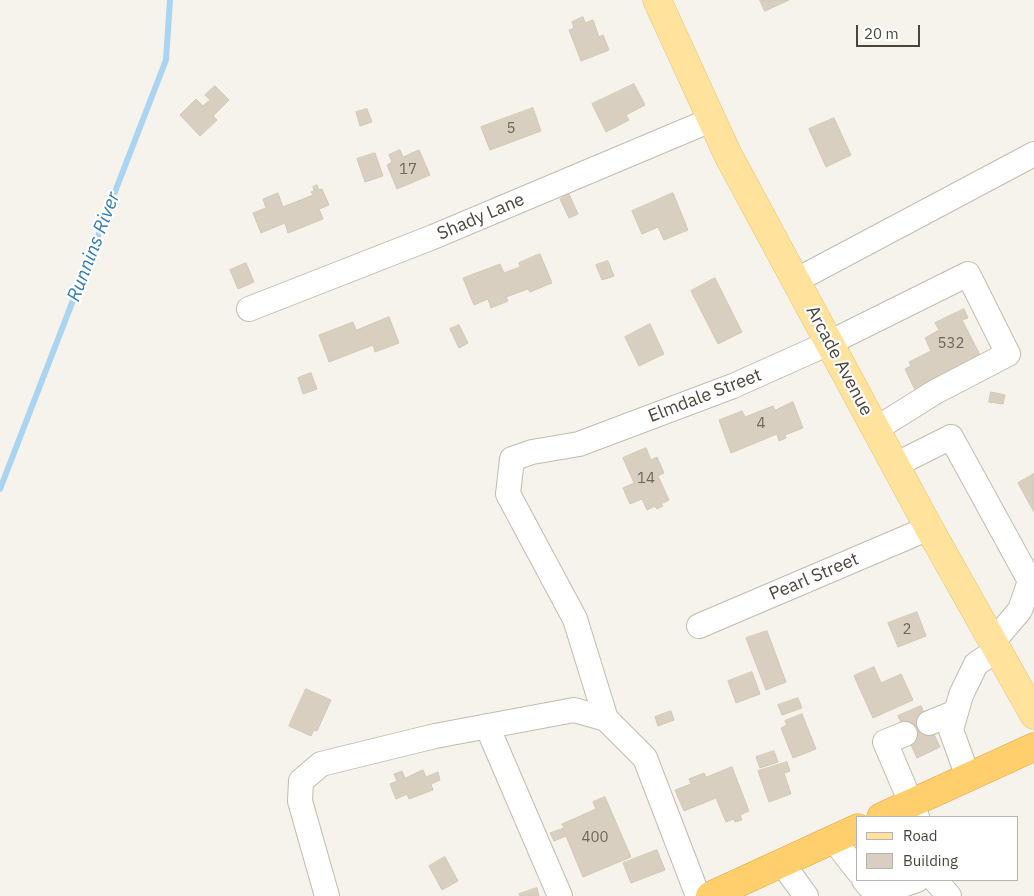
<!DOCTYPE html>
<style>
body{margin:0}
#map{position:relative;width:1034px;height:896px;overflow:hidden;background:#f6f3ec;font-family:"IBM Plex Sans",sans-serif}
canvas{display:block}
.legend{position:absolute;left:856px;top:816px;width:162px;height:65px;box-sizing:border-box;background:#fff;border:1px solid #b7b4b0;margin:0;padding:6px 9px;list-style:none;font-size:15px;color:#4b4439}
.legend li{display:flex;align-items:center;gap:10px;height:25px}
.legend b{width:25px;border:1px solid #b7b4b0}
.scale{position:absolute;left:856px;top:25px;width:64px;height:22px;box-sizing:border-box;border:2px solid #4b4439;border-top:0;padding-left:6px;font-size:15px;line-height:18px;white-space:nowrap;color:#4b4439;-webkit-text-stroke:4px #fff;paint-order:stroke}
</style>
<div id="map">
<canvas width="1034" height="896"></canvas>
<ul class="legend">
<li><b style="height:6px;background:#ffe39c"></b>Road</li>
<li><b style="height:14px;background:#d8cfc1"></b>Building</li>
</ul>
<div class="scale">20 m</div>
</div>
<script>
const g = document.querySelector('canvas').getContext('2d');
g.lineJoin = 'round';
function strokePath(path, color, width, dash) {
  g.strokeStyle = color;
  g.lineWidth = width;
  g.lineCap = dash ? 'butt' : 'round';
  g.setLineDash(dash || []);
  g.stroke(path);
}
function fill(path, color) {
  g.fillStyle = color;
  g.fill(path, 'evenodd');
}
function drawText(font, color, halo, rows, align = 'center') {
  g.font = font + ' "IBM Plex Sans",sans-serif';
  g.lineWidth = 4.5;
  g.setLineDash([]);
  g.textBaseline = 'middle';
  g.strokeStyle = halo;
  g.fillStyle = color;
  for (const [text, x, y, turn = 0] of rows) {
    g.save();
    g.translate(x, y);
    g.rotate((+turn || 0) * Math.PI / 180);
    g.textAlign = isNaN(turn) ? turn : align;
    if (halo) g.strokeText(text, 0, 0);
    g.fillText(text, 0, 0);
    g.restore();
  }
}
strokePath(new Path2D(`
 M0 489 166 60 170 0`), '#a9d4f2', 6);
const building = new Path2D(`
 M760 0H789L765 11Z
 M583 17 585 23 593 20 599 37 603 35 609 50 581 61 569 30 574 28 572 22Z
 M634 84 645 105 626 115 629 120 606 132 592 104Z
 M215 86 229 100 213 116 217 120 200 136 180 115 196 99 203 106 210 100 205 95Z
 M533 108 541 131 490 150 481 127Z
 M367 109 372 122 360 126 356 112Z
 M834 118 851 155 826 167 809 129Z
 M400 150 403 157 419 150 430 175 397 189 387 165 392 162 389 155Z
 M375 153 383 176 365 182 357 159Z
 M317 185 319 190 322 189 329 205 319 209 323 219 288 233 285 223 261 233 253 213 266 208 263 199 278 193 283 207 313 195 311 192 314 191 313 187Z
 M673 193 688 230 664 240 658 227 642 234 632 211Z
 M569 194 578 214 569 218 560 199Z
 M540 254 552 283 530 292 528 289 506 297 508 301 491 308 488 299 474 305 463 278 500 264 504 273 520 267 519 263Z
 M608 261 614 276 602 280 596 265Z
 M246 263 254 282 238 289 230 270Z
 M715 278 742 332 718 344 691 291Z
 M964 309 968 318 962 320 980 355 961 365 963 369 916 392 905 369 911 366 909 362 931 351 925 338 939 330 935 323Z
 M389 317 399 343 375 352 373 345 329 362 319 335 353 322 356 330Z
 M650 324 664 354 639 366 625 337Z
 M459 325 468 343 459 348 450 329Z
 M311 373 317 389 303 394 298 378Z
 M991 392 1005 395 1003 404 989 402Z
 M793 402 803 428 785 435 786 438 779 441 777 434 731 453 719 420 742 411 745 417 773 406 775 410Z
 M646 448 651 460 657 457 664 473 658 476 669 500 661 504 663 506 657 509 655 506 647 510 642 499 630 504 623 488 634 483 623 458Z
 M1034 474V512L1018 483Z
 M917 612 926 636 898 647 888 623Z
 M767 631 786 682 766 690 746 638Z
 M874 667 881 683 901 674 913 700 873 718 854 676Z
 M752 672 760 694 736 703 728 681Z
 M306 689 331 700 317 731 314 730 311 736 289 726Z
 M798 698 802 708 782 715 778 705Z
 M921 706 940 747 917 758 898 716Z
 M671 711 674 720 658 726 655 717Z
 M802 714 816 749 793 758 781 728 787 725 785 721Z
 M774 751 778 762 760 768 756 757Z
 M787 762 790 771 784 773 791 794 769 802 758 771Z
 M732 767 749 811 740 815 742 820 735 822 734 819 726 822 716 798 684 811 675 790 691 784 689 779 704 773 706 777Z
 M423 770 426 777 438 772 440 780 431 784 433 790 409 799 407 794 396 799 390 784 397 781 394 774 402 771 405 778Z
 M605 797 631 857 583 877 566 836 554 841 550 833 564 828 562 824 596 809 593 802Z
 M657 850 665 870 631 883 623 863Z
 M445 857 458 881 442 890 429 866Z
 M537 888 539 896H520L519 894Z`);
fill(building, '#d8cfc1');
strokePath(building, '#d3c7b4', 1);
const minor = new Path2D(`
 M795 281 1034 154
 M249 309 433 237 711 120
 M895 465 951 437 1030 581 1020 610 993 642
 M699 626 929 528
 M606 719 575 619 508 494 512 459 532 452 579 444 733 386 829 343 968 274 1008 354 935 392 876 429
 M929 723 956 712
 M487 726 560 896
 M905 734 885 742 917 817
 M968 777 951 730 961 695 976 664 997 650
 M833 839 858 871
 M782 863 806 896
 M864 880 869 886 894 888 917 880
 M935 880 949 896
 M327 896 300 801 301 781 321 764 435 736 574 710 606 719 645 758 698 896`);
const major = new Path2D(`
 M657 0 728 155 929 528 1034 715`);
const highway = new Path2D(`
 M881 817 1034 747
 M710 896 858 828`);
strokePath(minor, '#c2bbae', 26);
strokePath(major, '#e6c16a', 29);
strokePath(highway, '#e0a43c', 29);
strokePath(minor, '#fff', 24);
strokePath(major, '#ffe39c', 28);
strokePath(highway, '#ffcf6e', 28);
drawText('15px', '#6e675b', null, [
 ["5",511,129],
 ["17",408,170],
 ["532",951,344],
 ["4",761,424],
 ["14",646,479],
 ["2",907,630],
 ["400",595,838]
]);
drawText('18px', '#4b4439', '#fff', [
 ["Shady Lane",481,217,-23],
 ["Arcade Avenue",839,361,62],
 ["Elmdale Street",705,396,-21],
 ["Pearl Street",814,577,-23]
]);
drawText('italic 19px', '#2e7ab2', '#fff', [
 ["Runnins River",94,247,-69]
]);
</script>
